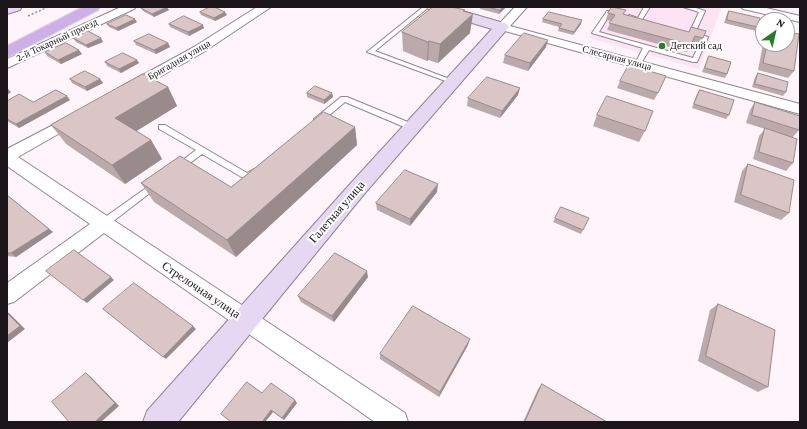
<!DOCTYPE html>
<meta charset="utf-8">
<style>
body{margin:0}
#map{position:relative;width:807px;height:429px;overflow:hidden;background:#fef4fa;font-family:"Crimson Pro",serif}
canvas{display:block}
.frame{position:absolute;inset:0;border:8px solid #1c161a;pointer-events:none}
.north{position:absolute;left:755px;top:12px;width:40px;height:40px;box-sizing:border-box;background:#fff;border:1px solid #a4a2a3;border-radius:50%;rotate:34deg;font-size:11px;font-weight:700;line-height:16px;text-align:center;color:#1c161a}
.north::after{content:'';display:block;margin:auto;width:14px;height:18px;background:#267c29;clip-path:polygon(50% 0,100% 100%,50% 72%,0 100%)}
</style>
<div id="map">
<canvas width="807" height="429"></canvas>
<div class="frame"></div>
<div class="north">N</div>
</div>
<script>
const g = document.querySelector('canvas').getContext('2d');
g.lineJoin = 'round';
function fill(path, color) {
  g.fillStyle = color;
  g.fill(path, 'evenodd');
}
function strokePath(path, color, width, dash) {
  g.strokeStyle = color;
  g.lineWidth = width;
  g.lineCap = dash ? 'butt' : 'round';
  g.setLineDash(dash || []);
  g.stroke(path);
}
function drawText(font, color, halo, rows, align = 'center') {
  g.font = font + ' "Crimson Pro",serif';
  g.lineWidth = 4;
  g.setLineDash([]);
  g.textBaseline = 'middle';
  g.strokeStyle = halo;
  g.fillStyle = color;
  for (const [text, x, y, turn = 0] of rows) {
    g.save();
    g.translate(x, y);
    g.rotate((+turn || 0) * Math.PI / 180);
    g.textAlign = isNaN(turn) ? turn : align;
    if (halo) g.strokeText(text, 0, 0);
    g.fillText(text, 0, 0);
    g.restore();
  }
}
fill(new Path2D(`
 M611 7H722L699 69 589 38Z`), '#fde4f4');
const lane = new Path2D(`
 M423 7H429L375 51 455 81V83H451L367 52Z
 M644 7H650L641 21 626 17 629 15 638 18Z
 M683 7H693L705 11 695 33 708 37 697 62H693L649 50 640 65H636L635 64 643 48 592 33 607 11 619 13 620 14 617 16 610 14 599 32 693 58 702 38 689 34 699 12Z
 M341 97H347L415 125 416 127 415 129H409L345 102 320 123H314V119Z
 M159 125H165L247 173 254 169 258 172 251 179H245L202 154 181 170H175L174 168 175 166 196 150 159 129Z
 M156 181 159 182 160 184 159 186 107 226H101L99 223 101 220Z`);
const street = new Path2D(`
 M121 7H136L134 9 7 68V59Z
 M257 7H271L202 53 133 92 128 93 123 92 121 89 123 86 194 47Z
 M515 7H527L510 26 800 104V114L498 29 496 27 498 25Z
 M741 7H762L800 16V22L743 9Z
 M76 113 81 115 83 118 81 121 18 157 405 413 408 422H375L104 233 14 302 7 304V283L90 224 7 166V149Z`);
const secondary = new Path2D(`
 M7 7H22L20 10 7 14Z
 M427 7H449L507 24 509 27 365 193 178 422H143L147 411 351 183 492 29 429 10Z`);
const primary = new Path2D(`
 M83 7H100L98 10 12 55 7 57V46Z`);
strokePath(lane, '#94848e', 2);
strokePath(street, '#94848e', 2);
strokePath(secondary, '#94848e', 2);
strokePath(primary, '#d6d5d6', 2);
strokePath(new Path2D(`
 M28 16 48 7`), '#958d92', 1.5, [2, 2]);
fill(lane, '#fff');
fill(street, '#fff');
fill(secondary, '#e6d8f3');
fill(primary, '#cdb0e7');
fill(new Path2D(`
 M481 7H506L499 14 480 9Z
 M141 8 169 10 154 17 143 11Z
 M465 10 464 12 470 33 438 63 428 60 427 61 403 51 402 32Z
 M729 11 758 27 756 31 724 23 727 14Z
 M200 12 227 15 215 21 201 15Z
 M608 13 624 15 703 38 699 45 692 43 687 52 607 30 611 21 606 20Z
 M543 19 581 24 573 35 558 31 559 27 542 22Z
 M137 22 118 31 109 27 107 24Z
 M169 24 204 28 189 36 170 27Z
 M73 38 103 42 88 48 76 42Z
 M134 41 168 43 170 47 156 54 136 45Z
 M763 44H787L794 71 788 78 758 70Z
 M546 47 528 71 503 63 505 55Z
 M45 52 82 54 61 64 47 56Z
 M709 56 727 74 725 78 702 72 707 60Z
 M137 60 139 63 121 73 107 66 105 62Z
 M758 73 786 92 783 96 752 87 755 77Z
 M70 79H100L103 83 87 91 72 83Z
 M620 81 658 93 654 100 617 88Z
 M168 87 177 106 136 131 151 140 162 159 125 184 66 144 51 125Z
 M700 90 729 115 726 119 692 108 697 94Z
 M307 93H332L333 97 324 104 307 97Z
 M518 95 500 118 467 106 468 98Z
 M70 100 19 128 7 121V101L33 102Z
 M755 102 799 130 793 137V163L786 171 753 159 759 136 765 129 746 123 750 110Z
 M597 115 645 131 639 142 593 126Z
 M355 127 357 145 236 257 154 202 141 183 231 187Z
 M748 164 789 213 781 220 734 202 742 171Z
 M437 192 410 226 377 210 376 203Z
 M7 195 53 232 16 257 7 256Z
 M561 207 583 230 581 234 553 222Z
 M368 277 334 322 301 302 298 296Z
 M718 304 768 387 758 392 698 361 710 310Z
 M468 345 439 397 380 359V354Z
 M542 384 607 422H523L538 389Z
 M262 393 297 403 284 420 273 412 265 422H231Z`), '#bba9ab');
fill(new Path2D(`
 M167 7 169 10 154 17 152 14Z
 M503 7H506L499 14 500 10Z
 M465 10 463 23 473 14 470 33 438 63 440 44Z
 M225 12 227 15 215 21 214 18Z
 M135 19 137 22 118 31 116 28Z
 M582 20 581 24 573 35 574 32Z
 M203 25 204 28 189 36 188 32Z
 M101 38 103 42 88 48 86 45Z
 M548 40 546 47 528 71 530 63Z
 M429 41 428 60 427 61 428 42Z
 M168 43 170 47 156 54 154 50Z
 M79 50 82 54 61 64 58 60Z
 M137 60 139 63 121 73 119 69Z
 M100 79 103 83 87 91 85 87Z
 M168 87 177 106 127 137 115 118Z
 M520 88 518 95 500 118 502 111Z
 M7 89H8L11 92 7 95Z
 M332 93 333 97 324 104V100Z
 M67 96 70 100 19 128 16 124Z
 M355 127 357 145 236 257 227 240Z
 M151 140 162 159 125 184 112 165Z
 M438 184 437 192 410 226V219Z
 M49 229 53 232 16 257 11 253Z
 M367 271 368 277 334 322 332 316Z
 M111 277 114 280 87 303 83 300Z
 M7 312 9 313 25 329 7 343Z
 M193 326 196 329 166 359 163 357Z
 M470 339 468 345 439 397 440 392Z
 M86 373 90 376 119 406 101 422H95Z
 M295 400 297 403 284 420 282 418Z
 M271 410 273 412 265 422H262Z`), '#998a8b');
const building = new Path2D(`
 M143 7H167L152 14 141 8Z
 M210 7H214L225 12 214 18 200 12Z
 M433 7H452L465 10 463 11 473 14 440 44 429 41 428 42 402 32Z
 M488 7H503L500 10Z
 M612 7 626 10 623 14 689 32 691 27 706 31 703 38 695 36 691 45 609 23 615 15 608 13Z
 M729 11 760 18 758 27 727 20Z
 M549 12 582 20 574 32 559 28 562 24 543 19Z
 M126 15 135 19 116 28 107 24Z
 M184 16 203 25 188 32 169 24Z
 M88 31 101 38 86 45 73 38Z
 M787 32 799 34 794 71 763 63 767 44H787Z
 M524 33 548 40 530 63 505 55Z
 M149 34 168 43 154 50 134 41Z
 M66 43 79 50 58 60 45 52Z
 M123 53 137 60 119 69 105 62Z
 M709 56 731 62 727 74 705 68Z
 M629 65 666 76 658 93 620 81Z
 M85 71 100 79 85 87 70 79Z
 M758 73 788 82 786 92 755 84Z
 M143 74 168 87 115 118 151 140 112 165 51 125Z
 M487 77 520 88 502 111 468 98Z
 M315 86 332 93 324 100 307 93Z
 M56 90 67 96 16 124 7 119V101L19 94 33 102Z
 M700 90 734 100 729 115 694 104Z
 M607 96 653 111 645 131 597 115Z
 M755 102 800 116V124L799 130 752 115Z
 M324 112 355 127 227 240 141 183 180 156 231 187Z
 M765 128 797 139 793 163 759 152Z
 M748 164 794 180 789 213 741 195Z
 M405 170 438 184 410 219 376 203Z
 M7 195 49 229 11 253H7Z
 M561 207 589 218 583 230 555 218Z
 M74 250 111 277 83 300 46 271Z
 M335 253 367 271 332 316 298 296Z
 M134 283 193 326 163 357 103 309Z
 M718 304 775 330 768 387 706 356Z
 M413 306 470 339 440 392 380 354Z
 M7 313 20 326 7 336Z
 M86 373 115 403 95 422H69L52 402Z
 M247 382 262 393 271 383 295 400 282 418 271 410 262 422H231L221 414Z
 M542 384 607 422H525Z`);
fill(building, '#dac5c7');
strokePath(building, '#998a8b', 1);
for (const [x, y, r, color] of [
 [662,46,4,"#267c29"]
]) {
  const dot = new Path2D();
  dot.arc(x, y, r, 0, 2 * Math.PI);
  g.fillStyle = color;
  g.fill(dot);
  strokePath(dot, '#fff', 1.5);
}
drawText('10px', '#1c161a', '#fff', [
 ["2-й Токарный проезд",57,40,-25],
 ["Слесарная улица",617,58,15],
 ["Бригадная улица",179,60,-30]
]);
drawText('10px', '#1c161a', '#fff', [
 ["Детский сад",670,46]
], 'left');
drawText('12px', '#1c161a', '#fff', [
 ["Галетная улица",337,212,-49],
 ["Стрелочная улица",201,290,34]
]);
</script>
